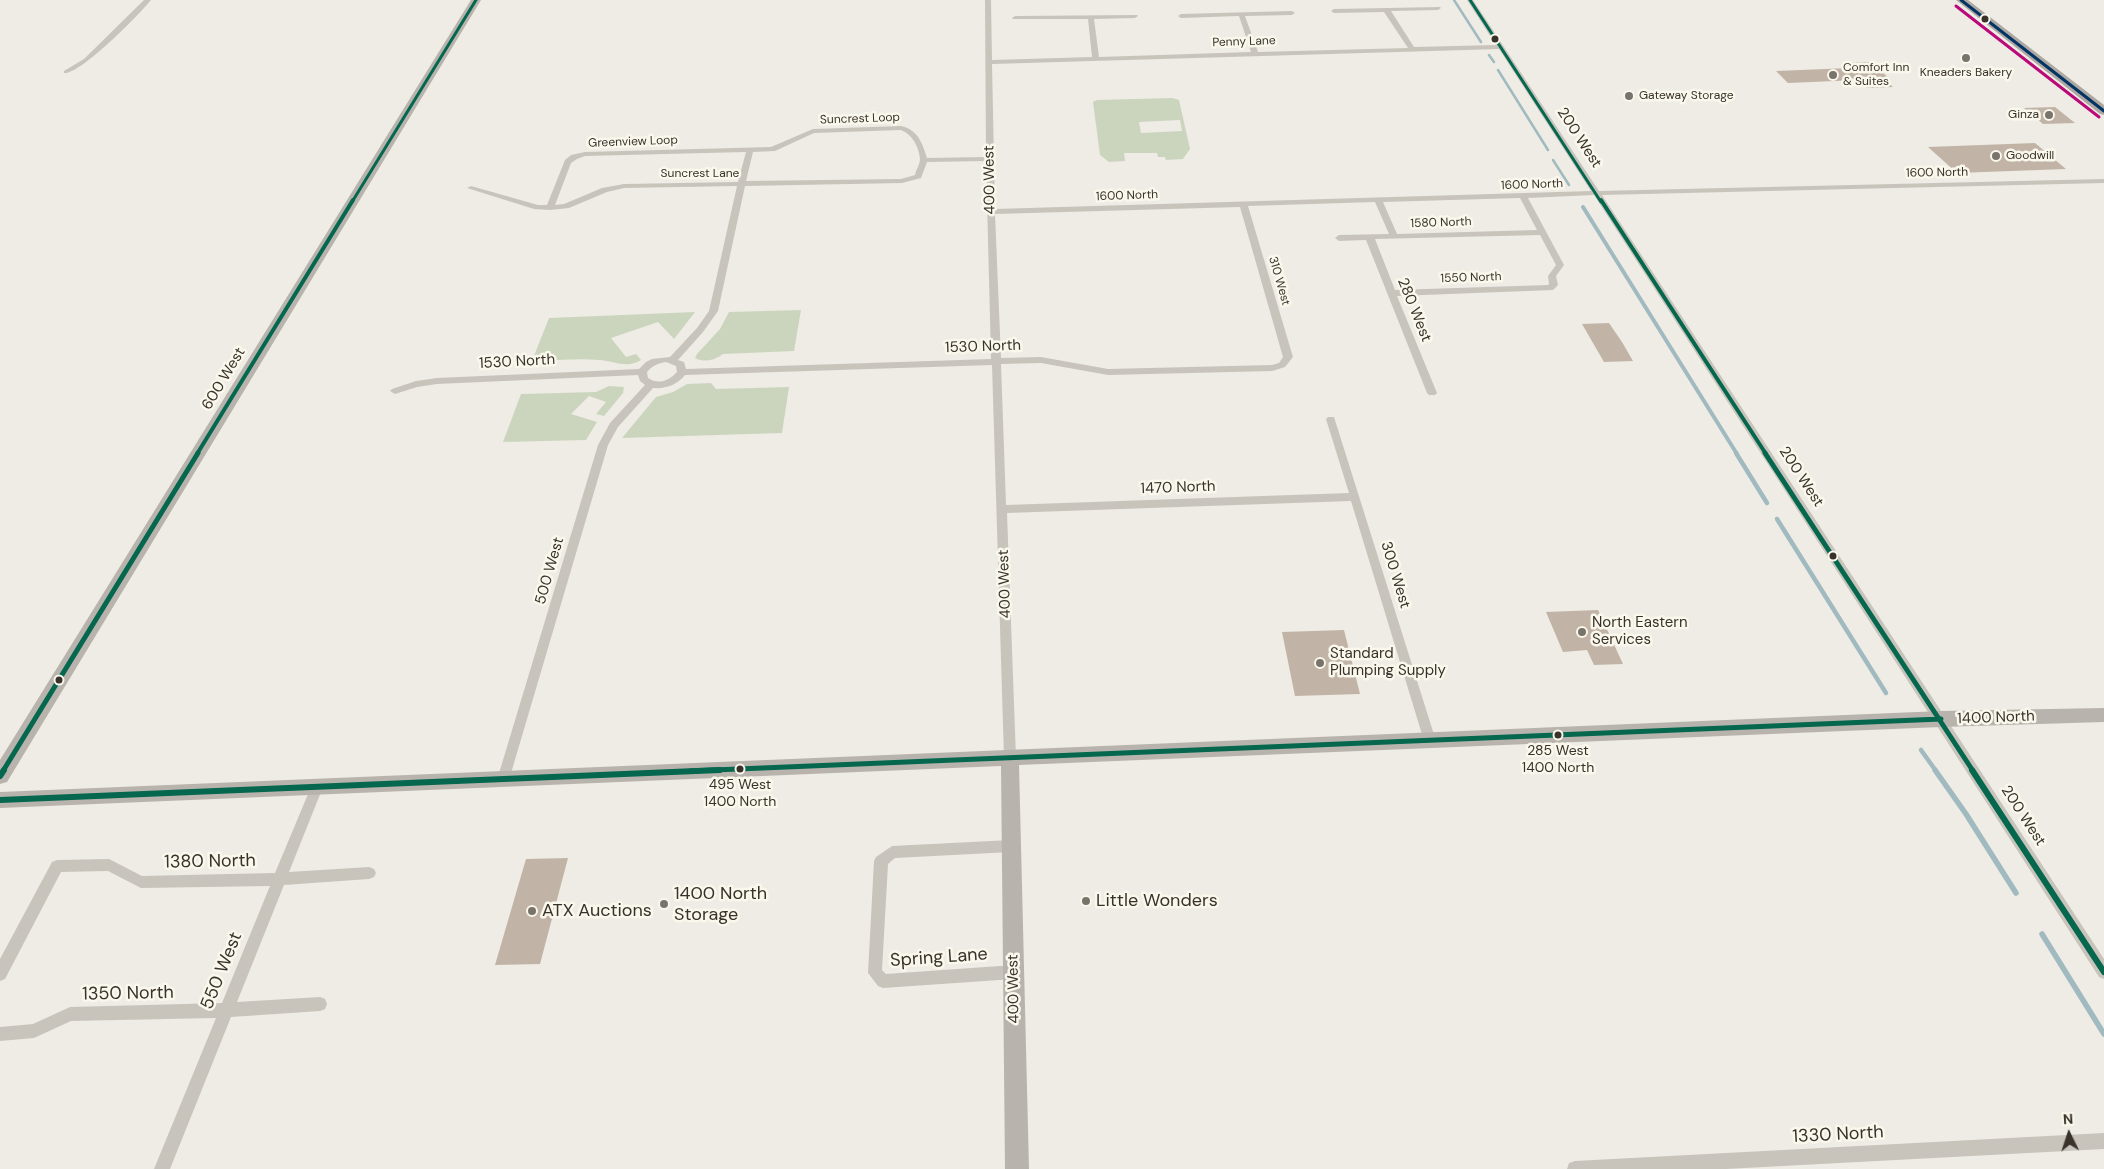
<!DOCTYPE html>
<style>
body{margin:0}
#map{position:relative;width:2104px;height:1169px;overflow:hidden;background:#eeece4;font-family:"DM Sans",sans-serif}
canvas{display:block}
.north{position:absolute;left:2044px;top:1109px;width:50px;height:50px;-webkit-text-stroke:4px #faf7ec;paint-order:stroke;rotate:356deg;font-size:14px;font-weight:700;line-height:20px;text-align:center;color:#39322a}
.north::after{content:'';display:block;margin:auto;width:18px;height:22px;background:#39322a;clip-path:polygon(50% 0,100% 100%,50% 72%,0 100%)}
</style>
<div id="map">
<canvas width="2104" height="1169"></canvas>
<div class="north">N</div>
</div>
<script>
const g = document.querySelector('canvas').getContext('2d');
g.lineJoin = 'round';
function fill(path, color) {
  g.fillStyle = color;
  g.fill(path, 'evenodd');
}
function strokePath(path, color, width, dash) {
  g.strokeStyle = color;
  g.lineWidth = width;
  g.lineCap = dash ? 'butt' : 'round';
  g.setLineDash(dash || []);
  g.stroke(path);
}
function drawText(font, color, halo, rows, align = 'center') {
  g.font = font + ' "DM Sans",sans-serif';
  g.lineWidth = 5;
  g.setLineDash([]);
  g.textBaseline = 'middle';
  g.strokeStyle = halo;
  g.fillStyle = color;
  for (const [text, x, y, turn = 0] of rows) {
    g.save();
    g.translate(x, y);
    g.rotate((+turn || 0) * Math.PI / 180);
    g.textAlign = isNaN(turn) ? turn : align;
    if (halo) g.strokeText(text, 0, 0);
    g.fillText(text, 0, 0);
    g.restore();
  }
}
fill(new Path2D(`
 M1172 98 1179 100 1190 149 1183 159 1166 160 1165 157H1158L1157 153H1124L1125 161 1109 162 1100 155 1093 102 1097 100ZM1180 120 1182 131 1141 133 1139 122Z
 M801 310 794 351 723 354C715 360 705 363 695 358L697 354 720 329 729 312Z
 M695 312 674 339 658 322 611 338 626 357 636 354 641 360C627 369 614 361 599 360 578 358 554 361 532 361L549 318Z
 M711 383 716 389 789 387 782 433 622 438 656 397 673 392 687 384Z
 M609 386 624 387 623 393 604 416 596 414 606 402 589 396 571 414 597 422 586 440 503 442 521 394 596 392Z`), '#cbd5be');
strokePath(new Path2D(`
 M1454 0 1481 42
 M1489 55 1494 62
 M1498 70 1548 150
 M1553 160 1569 185`), '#a0bac0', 2.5);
strokePath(new Path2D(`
 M1583 207 1737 454`), '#a0bac0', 4);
strokePath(new Path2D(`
 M1736 453 1767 503
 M1777 519 1886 693
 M1921 750 1936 771`), '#a0bac0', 4.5);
strokePath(new Path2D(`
 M1935 770 1966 814 2016 893
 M2042 934 2104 1034`), '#a0bac0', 5.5);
fill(new Path2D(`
 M1871 62 1891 80H1885L1893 87 1867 88 1858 80 1788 83 1776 71 1850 68 1845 63Z
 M2055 107 2075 123 2043 124 2024 108Z
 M2035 143 2066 169 1957 173 1928 147Z
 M1609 323 1622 342 1633 361 1604 362 1582 324Z
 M1598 610 1623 664 1594 665 1587 650 1563 652 1546 612Z
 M1344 630 1360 694 1295 696 1282 632Z
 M568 858 540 964 495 965 526 859Z`), '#c1b4a6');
fill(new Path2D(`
 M144 0H151C139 15 80 75 64 73V71L84 59Z
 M985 0H991L992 60 1092 57 1088 19H1013L1012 18 1015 16 1137 15 1138 16 1135 18 1094 19 1099 57 1251 52 1239 16 1181 18 1178 16 1181 14 1292 11 1295 13 1292 15 1245 16 1258 52 1408 48 1384 12 1334 13 1331 11 1334 9 1440 7 1441 8 1438 10 1391 11 1414 47 1496 45 1467 0H1473L1599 191 2104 179V183L1602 195 2104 959V979L2099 977 1594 195 1528 198 1564 265 1556 276 1558 285 1553 290 1397 296 1437 393 1435 395H1429L1427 393 1366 240 1339 241 1335 238 1339 235 1389 234 1375 202 1248 206 1293 357 1285 367 1272 371 1108 375 1041 363 1001 364 1006 505 1349 493 1326 419 1328 417H1334L1436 741 1434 745 1430 746 1426 745 1424 741 1351 501 1007 513 1016 758 1014 762 1010 763 1006 762 1004 758 992 365 685 375C677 385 666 389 653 388L618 427 608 445 509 780 508 784 503 786 498 784 497 780 598 445 610 423 645 385 640 381 638 375 437 384 417 387 395 394 390 391 392 389 416 381 437 378 639 369 646 362 652 359 670 357 697 328 709 311 737 186 624 188 607 192 569 208 550 210 534 209 467 188 471 186 538 205H547L565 160 571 155 585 152 771 147 813 129 901 126C918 130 922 142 927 158L986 157ZM1499 49 1591 191 995 209 992 64ZM901 130C912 134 919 147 920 159 920 164 916 170 915 175L901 179 746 181 753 152 775 151 814 133ZM746 152 738 182 624 184 602 188 564 204 555 205 571 163 577 159 585 156ZM986 161 991 359 686 369 684 362 678 360 703 332 718 311 745 186 902 183 921 178 927 162ZM1520 198 1537 230 1397 234 1383 202ZM1240 207 1283 357 1279 363 1272 365 1108 369 1041 357 1001 358 995 214ZM1540 235 1556 265 1548 276 1549 284 1548 285 1395 290 1375 239ZM666 362 676 366 677 372C669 381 658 385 648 378L647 372C652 366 658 363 666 362Z
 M317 781 322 783 323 787 289 872 369 867 374 869 376 873 374 877 369 879 284 885 237 1002 320 997 325 999 327 1004 325 1009 320 1011 231 1017 170 1169H154L216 1018 71 1021 34 1038 0 1041V1027L33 1024 70 1007 222 1003 270 886 141 888 108 871 61 872 5 979 0 981V959L52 862 57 860 109 859 142 876 275 873 311 787 312 783Z
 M1011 840 1016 842 1018 846 1016 850 1011 852 895 858 888 864 882 970 886 974 1014 965 1019 967 1021 972 1019 977 1014 979 883 988 878 986 868 973 874 861 876 857 892 846Z
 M2104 1133V1149L1726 1169H1567L1569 1163 1575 1161Z`), '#c8c4bc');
fill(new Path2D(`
 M471 0H481L7 782 0 784V760Z
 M2104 708V722L1941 727 1019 765 1029 1169H1005L1001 766 0 808V792L1941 711Z`), '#b8b4ad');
fill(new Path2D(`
 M1956 0H1968L2104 105V115L2100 114Z`), '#ada8a1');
strokePath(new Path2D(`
 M1470 0 1601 202
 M352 202 476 0`), '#05674e', 3);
strokePath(new Path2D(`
 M1601 200 1766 454
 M197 454 353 200`), '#05674e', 4);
strokePath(new Path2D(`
 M1765 453 1973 771
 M3 771 198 453
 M690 771 1941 719`), '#05674e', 5);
strokePath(new Path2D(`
 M1972 770 2104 972
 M0 776 4 770
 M0 800 720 770`), '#05674e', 6);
strokePath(new Path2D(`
 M1961 0 2104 111`), '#023465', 3);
strokePath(new Path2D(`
 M1956 6 2099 117`), '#ba0a7a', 3);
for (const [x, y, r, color] of [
 [1985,19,4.5,"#39322a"],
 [1495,39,4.5,"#39322a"],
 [1966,58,5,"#78736b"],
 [1833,75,5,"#78736b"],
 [1629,96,5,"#78736b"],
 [2049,115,5,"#78736b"],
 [1996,156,5,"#78736b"],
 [1833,556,4.5,"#39322a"],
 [1582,632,5,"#78736b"],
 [1320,663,5,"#78736b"],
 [59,680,4.5,"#39322a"],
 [1558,735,4.5,"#39322a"],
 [740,769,4.5,"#39322a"],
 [1086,901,5,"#78736b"],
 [664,904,5,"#78736b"],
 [532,911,5,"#78736b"]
]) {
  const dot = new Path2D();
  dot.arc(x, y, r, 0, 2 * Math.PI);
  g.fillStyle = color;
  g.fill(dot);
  strokePath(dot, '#faf7ec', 2);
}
drawText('12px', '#39322a', '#faf7ec', [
 ["Penny Lane",1244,42,-2],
 ["Suncrest Loop",860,119,-2],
 ["Greenview Loop",633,142,-2],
 ["1600 North",1937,173,-1],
 ["Suncrest Lane",700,174],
 ["1600 North",1532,185,-2],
 ["1600 North",1127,196,-2],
 ["1580 North",1441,223,-2],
 ["1550 North",1471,278,-2],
 ["310 West",1279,281,74]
]);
drawText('12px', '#39322a', '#faf7ec', [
 ["Comfort Inn",1843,68],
 ["& Suites",1843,82],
 ["Kneaders Bakery",1966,73,"center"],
 ["Gateway Storage",1639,96],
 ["Ginza",2039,115,"right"],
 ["Goodwill",2006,156]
], 'left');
drawText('14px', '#39322a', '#faf7ec', [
 ["285 West",1558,751],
 ["1400 North",1558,768],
 ["495 West",740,785],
 ["1400 North",740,802]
]);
drawText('15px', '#39322a', '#faf7ec', [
 ["200 West",1579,138,57],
 ["400 West",990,180,-91],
 ["280 West",1414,310,68],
 ["1530 North",983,347,-2],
 ["1530 North",517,362,-3],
 ["600 West",224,379,-59],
 ["200 West",1801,477,57],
 ["1470 North",1178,488,-2],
 ["500 West",550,571,-74],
 ["300 West",1395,575,73],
 ["400 West",1005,584,-92],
 ["1400 North",1996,718,-2],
 ["200 West",2023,816,57],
 ["400 West",1014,989,-91]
]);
drawText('15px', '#39322a', '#faf7ec', [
 ["North Eastern",1592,623],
 ["Services",1592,640],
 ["Standard",1330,654],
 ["Plumping Supply",1330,671]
], 'left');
drawText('18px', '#39322a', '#faf7ec', [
 ["1380 North",210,862,-1],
 ["Spring Lane",939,958,-4],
 ["550 West",222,971,-68],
 ["1350 North",128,994,-1],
 ["1330 North",1838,1135,-3]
]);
drawText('18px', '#39322a', '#faf7ec', [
 ["1400 North",674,894],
 ["Storage",674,915],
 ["Little Wonders",1096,901],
 ["ATX Auctions",542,911]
], 'left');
</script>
